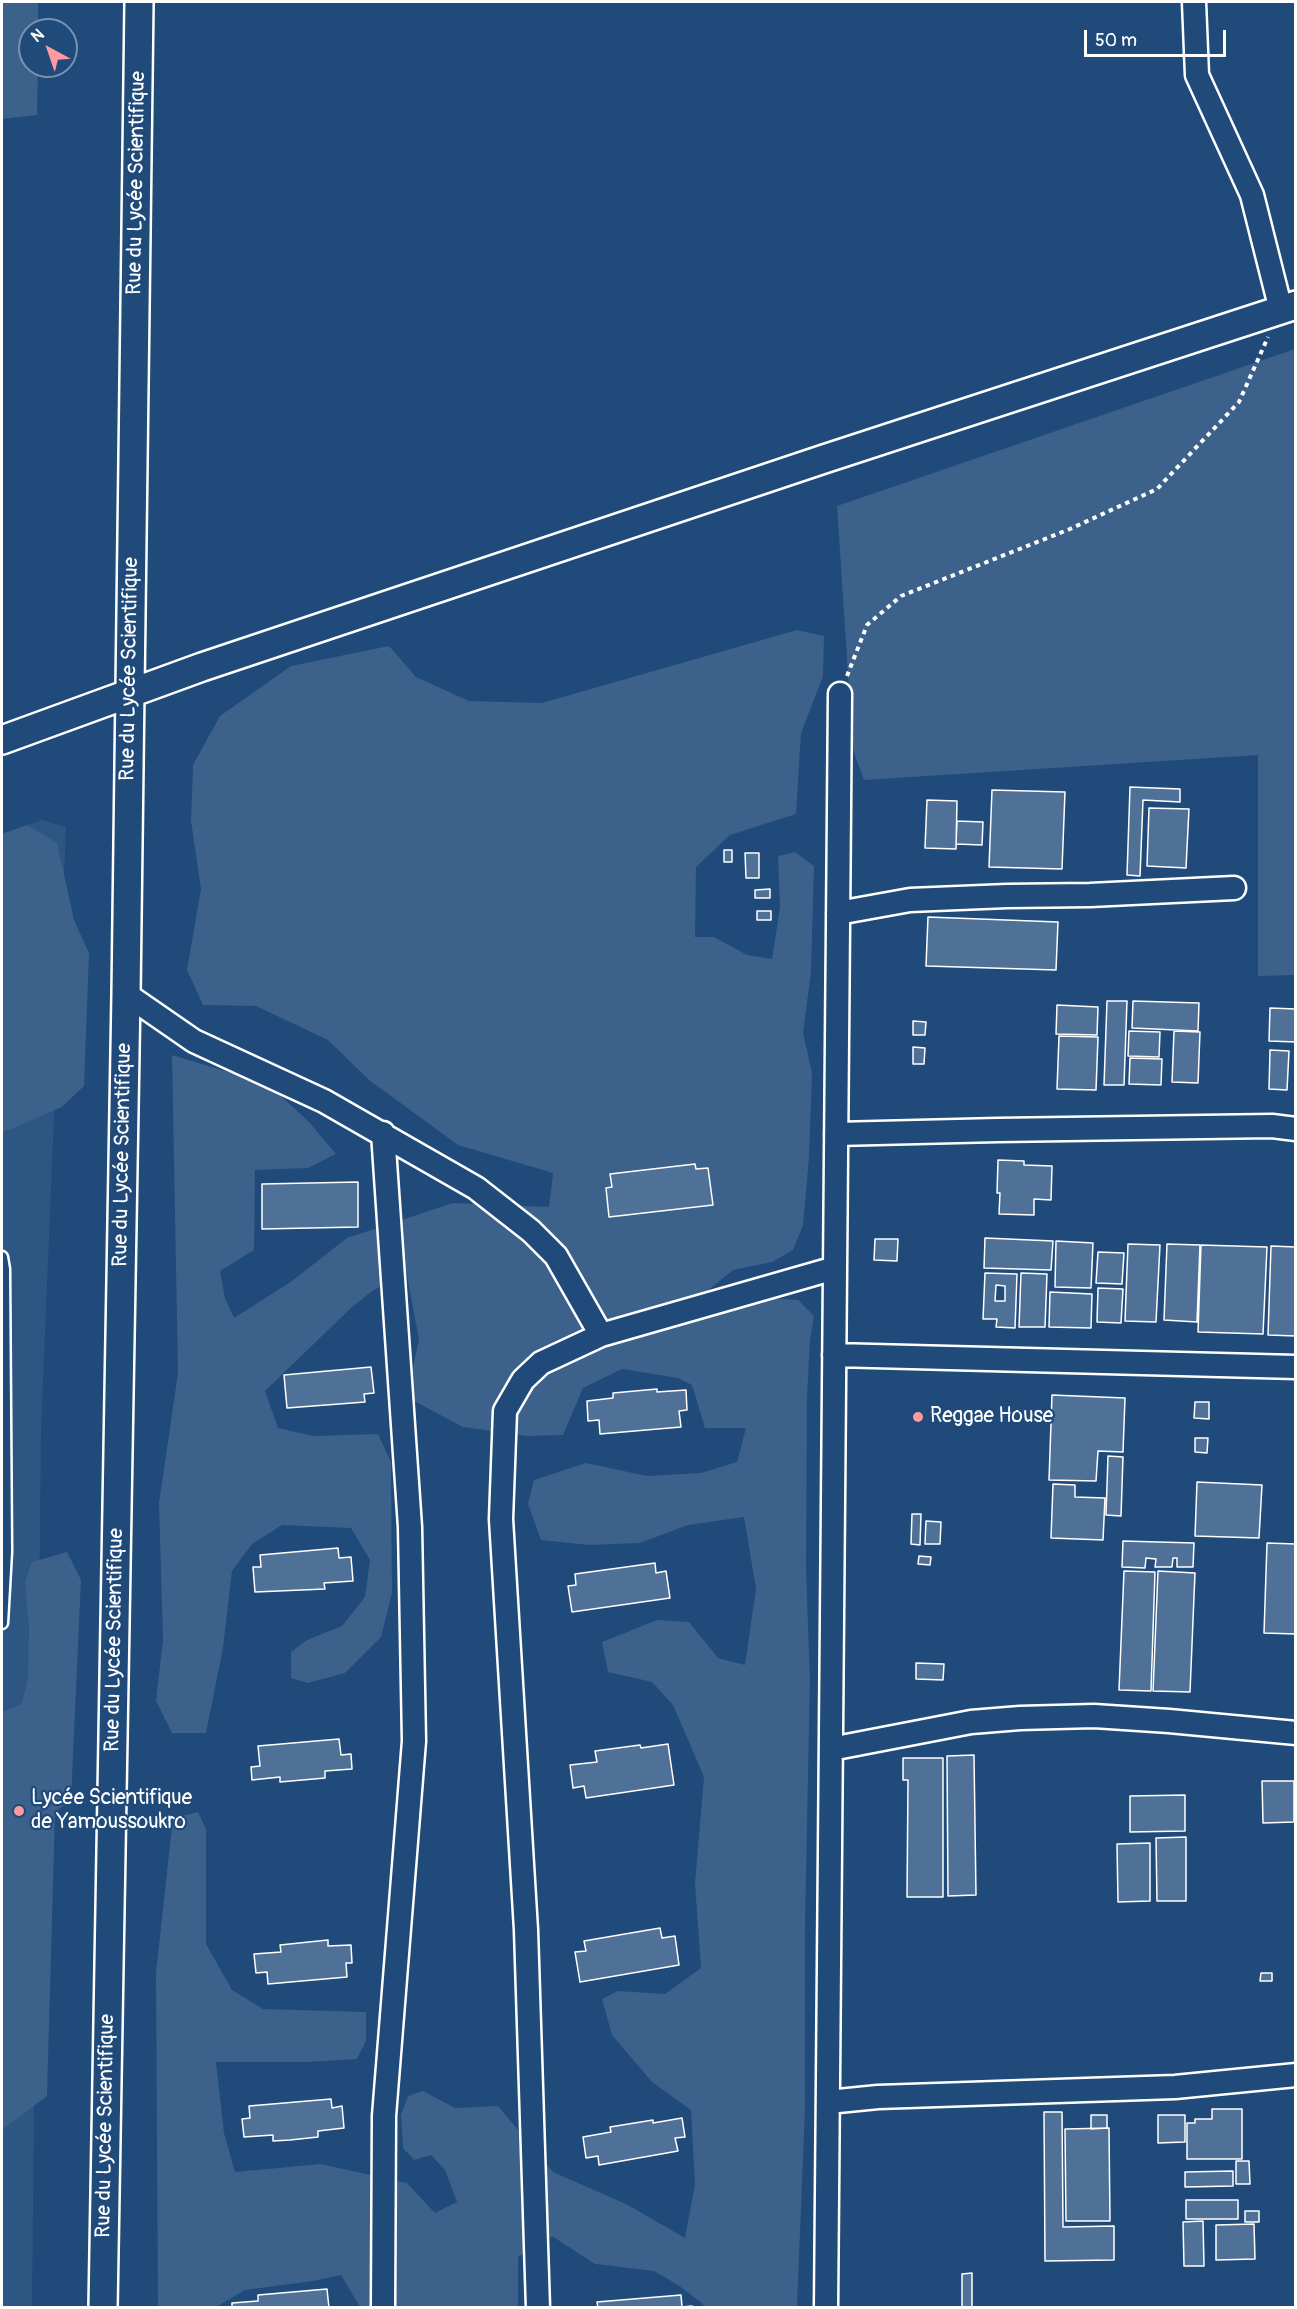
<!DOCTYPE html>
<meta charset="utf-8">
<style>
body{margin:0}
#map{position:relative;width:1297px;height:2309px;overflow:hidden;background:#1f4a7a;font-family:Pangolin,sans-serif}
canvas{display:block}
.frame{position:absolute;inset:0;border:3px solid #fff;pointer-events:none}
.north{position:absolute;left:18px;top:18px;width:60px;height:60px;box-sizing:border-box;background:#1f4a7a;border:2px solid #7992af;border-radius:50%;rotate:320deg;font-size:16px;font-weight:700;line-height:24px;text-align:center;color:#fff}
.north::after{content:'';display:block;margin:auto;width:21px;height:27px;background:#ff9aa2;clip-path:polygon(50% 0,100% 100%,50% 72%,0 100%)}
.scale{position:absolute;left:1084px;top:30px;width:142px;height:27px;box-sizing:border-box;border:3px solid #fff;border-top:0;padding-left:8px;font-size:18px;line-height:21px;white-space:nowrap;color:#fff;-webkit-text-stroke:4px #1f4a7a;paint-order:stroke}
</style>
<div id="map">
<canvas width="1297" height="2309"></canvas>
<div class="frame"></div>
<div class="north">N</div>
<div class="scale">50 m</div>
</div>
<script>
const g = document.querySelector('canvas').getContext('2d');
g.lineJoin = 'round';
function fill(path, color) {
  g.fillStyle = color;
  g.fill(path, 'evenodd');
}
function strokePath(path, color, width, dash) {
  g.strokeStyle = color;
  g.lineWidth = width;
  g.lineCap = dash ? 'butt' : 'round';
  g.setLineDash(dash || []);
  g.stroke(path);
}
function drawText(font, color, halo, rows, align = 'center') {
  g.font = font + ' Pangolin,sans-serif';
  g.lineWidth = 4.5;
  g.setLineDash([]);
  g.textBaseline = 'middle';
  g.strokeStyle = halo;
  g.fillStyle = color;
  for (const [text, x, y, turn = 0] of rows) {
    g.save();
    g.translate(x, y);
    g.rotate((+turn || 0) * Math.PI / 180);
    g.textAlign = isNaN(turn) ? turn : align;
    if (halo) g.strokeText(text, 0, 0);
    g.fillText(text, 0, 0);
    g.restore();
  }
}
fill(new Path2D(`
 M42 820 66 827 41 1429 32 2307 2 2308V834Z`), '#2e5683');
fill(new Path2D(`
 M2 2H38V30H30V66H38L37 115 2 119Z
 M1295 349V975L1258 976V755L864 780 853 750 837 506Z
 M797 630 824 636 823 676 801 733 796 814 730 835 696 867 695 937H714L747 955 772 959 780 907 778 856 795 852 814 866 811 972 803 1033 812 1073 809 1158 803 1225 793 1250 772 1262 733 1270 706 1292 719 1311 766 1298 798 1300 814 1316 810 1340 807 1397 806 1569 810 1679 805 1925V2108L797 2307H704L703 2304 678 2285 654 2271 595 2264 552 2236 518 2257V2307H360L341 2275 313 2281 245 2290 216 2307H158L156 1972 173 1818 198 1812 206 1829V1944L232 1990 263 2009 366 2012V2041L357 2059 308 2062H216L224 2133 235 2172 321 2164 407 2183 435 2213 457 2202 445 2170 431 2155 414 2160 403 2148 401 2115 408 2096 423 2091 455 2108 498 2106 553 2172 628 2205 685 2238 695 2184 691 2110 652 2082 612 2035 602 1999 618 1991 665 1994 701 1968 695 1884 704 1777 673 1705 652 1682 608 1672 602 1642 657 1620 689 1622 718 1658 745 1665 756 1589 744 1517 688 1525 640 1543 589 1545 541 1540 528 1504 534 1480 586 1463 647 1476 701 1473 737 1462 746 1428H705L692 1385 678 1378 622 1369 583 1388 563 1435 527 1436 463 1427 410 1399 409 1386 419 1339 406 1271 371 1292 352 1307 265 1391 278 1428 313 1436 378 1434 391 1462 392 1593 381 1637 345 1673 308 1683 291 1678V1652L307 1640 342 1626 365 1597 370 1560 351 1528 282 1525 252 1544 232 1571 223 1648 206 1733H172L156 1701 163 1640 159 1503 178 1373 172 1055 268 1084 309 1122 336 1154 308 1168 255 1170 254 1250 220 1271 225 1298 234 1318 292 1281 347 1238 453 1203 549 1207 553 1173 458 1145 369 1080 328 1040 256 1006 203 1005 187 970 201 889 191 821 193 765 220 716 291 666 389 646 416 677 469 701 542 703Z
 M27 825 57 843 74 920 89 953 84 1086 62 1107 4 1132 2 1131V834Z
 M67 1552 81 1580 71 1800 55 1812 47 2096 2 2130V1712L22 1704 28 1678 29 1629 25 1581 32 1562Z`), '#3c618b');
const building = new Path2D(`
 M1130 787 1180 789V802L1143 800 1140 876 1127 875Z
 M992 790 1065 792 1062 869 989 867Z
 M927 800 957 801 956 849 925 848Z
 M1149 808 1189 809 1186 868 1147 866Z
 M957 821 983 822 982 845 956 844Z
 M724 850H732V862H724Z
 M745 853H759V878H746Z
 M770 889V898H755V890Z
 M757 911H771V920H757Z
 M928 917 1058 922 1056 970 926 966Z
 M1107 1001H1127L1124 1085H1104Z
 M1133 1001 1199 1003 1198 1031 1132 1028Z
 M1057 1005 1098 1007 1097 1035 1056 1034Z
 M1270 1008 1296 1009V1042L1269 1041Z
 M913 1021 926 1022 925 1035H913Z
 M1129 1031 1160 1032 1159 1057 1128 1056Z
 M1174 1031 1200 1032 1198 1083 1172 1082Z
 M1059 1036 1098 1037 1096 1090 1057 1089Z
 M913 1047 925 1048 924 1064H913Z
 M1270 1050 1289 1051 1287 1090 1269 1089Z
 M1130 1058 1162 1059 1161 1085 1129 1084Z
 M998 1160 1024 1161V1165L1052 1166 1051 1200 1034 1199V1215L999 1214 1000 1193H997Z
 M695 1164 696 1169 708 1168 713 1205 609 1217 606 1188 612 1187 610 1174Z
 M358 1182V1227L262 1229V1184Z
 M985 1238 1053 1241 1051 1270 984 1268Z
 M875 1239H898L897 1261 874 1260Z
 M1056 1241 1093 1243 1091 1288 1055 1287Z
 M1128 1244 1160 1245 1156 1322 1125 1321Z
 M1167 1244 1200 1245 1197 1322 1164 1320Z
 M1201 1245 1267 1247 1263 1334 1198 1332Z
 M1271 1246 1296 1247V1336L1268 1335Z
 M1098 1252 1124 1253 1122 1284 1096 1283Z
 M985 1273 1017 1274 1015 1328 996 1327 997 1319H983ZM996 1285 1005 1286V1301H995Z
 M1021 1273 1047 1274 1045 1327H1019Z
 M1098 1288 1123 1289 1121 1323 1097 1322Z
 M1050 1292 1092 1294 1091 1328 1049 1327Z
 M371 1367 374 1393 364 1394 365 1402 287 1408 284 1375Z
 M657 1389V1392L686 1390 687 1410 679 1411 681 1427 600 1434 599 1420 588 1421 587 1401 613 1398V1393Z
 M1052 1395 1125 1398 1123 1452 1098 1451 1096 1481 1049 1480Z
 M1195 1402H1209V1419L1194 1418Z
 M1195 1438H1208L1207 1453 1195 1452Z
 M1108 1456 1123 1457 1121 1516 1106 1515Z
 M1197 1482 1262 1485 1259 1538 1195 1536Z
 M1053 1484 1075 1485V1497L1105 1498 1103 1540 1051 1538Z
 M912 1514H921L920 1545 911 1544Z
 M926 1521 941 1522 940 1544H925Z
 M1123 1541 1194 1543 1193 1567H1177V1558H1173L1172 1567H1155L1156 1559 1146 1558 1145 1568 1122 1567Z
 M1267 1543 1296 1544V1634L1264 1633Z
 M338 1548 339 1558 351 1557 353 1581 324 1583 325 1589 255 1592 253 1567H261L260 1555Z
 M919 1556 931 1557 930 1565 918 1564Z
 M655 1563 656 1573 666 1571 670 1598 572 1612 568 1586 576 1585 575 1574Z
 M1124 1571 1155 1572 1151 1691 1119 1690Z
 M1158 1571 1195 1573 1190 1692 1153 1691Z
 M916 1663 944 1664 943 1680 916 1679Z
 M339 1739 341 1755 351 1754 352 1769 325 1771V1778L280 1782V1777L252 1780 251 1767 260 1766 258 1746Z
 M668 1744 674 1785 586 1798 584 1786 573 1788 570 1765 597 1762 595 1751 640 1745 641 1748Z
 M974 1755 976 1895 948 1896 947 1756Z
 M903 1758H943V1897H907L908 1780H903Z
 M1262 1781H1294V1822L1263 1823Z
 M1185 1795V1831L1130 1832V1796Z
 M1186 1837V1901H1157L1156 1838Z
 M1150 1843V1901L1118 1902 1117 1844Z
 M660 1928 662 1938 675 1936 679 1965 580 1982 575 1952 586 1951 584 1941Z
 M328 1940V1946L351 1945 352 1963H346L347 1977 268 1984 267 1972 256 1973 254 1954 281 1952 280 1945Z
 M1261 1973H1272V1981H1260Z
 M331 2099 332 2108 342 2106 344 2128 318 2131V2137L290 2140 273 2141V2135L244 2137 242 2119 250 2118 249 2106Z
 M1212 2109H1242V2159H1187V2123H1195V2119H1212Z
 M1044 2112H1062L1063 2227 1114 2226V2260L1045 2261Z
 M1091 2115H1107V2128L1091 2129Z
 M1158 2115H1185V2142L1158 2143Z
 M682 2118 685 2137 675 2138 678 2151 599 2165 598 2156 586 2158 583 2137 611 2132 610 2127 653 2120V2123Z
 M1109 2128 1110 2221H1066L1065 2129Z
 M1236 2161H1249L1250 2184H1236Z
 M1233 2171V2186L1185 2187V2172Z
 M1186 2200H1238V2219H1186Z
 M1245 2211H1259V2222H1245Z
 M1203 2221 1204 2266H1184L1183 2222Z
 M1254 2224 1255 2259 1216 2260V2225Z
 M972 2273V2307H962V2274Z
 M327 2289 329 2308H232V2303L258 2301V2295Z
 M681 2295 682 2307 692 2306V2308H598L597 2302Z`);
fill(building, '#507197');
strokePath(building, '#fff', 1.5);
const service = new Path2D(`
 M2 1257 4 1269 6 1552 2 1623`);
const minor = new Path2D(`
 M1194 2 1197 75 1252 195 1281 310
 M838 913 910 900 1007 896 1090 895 1234 888
 M126 994 194 1041 324 1101 476 1188 531 1231 556 1256 601 1335
 M383 1133 410 1527 414 1741 384 2116 383 2308
 M836 1134 998 1130 1272 1126 1296 1129
 M834 1355 1296 1367
 M831 1749 971 1722 1020 1718 1094 1716 1169 1721 1296 1733
 M828 2102 878 2097 1175 2087 1296 2075
 M538 2308 526 1930 501 1519 505 1411 523 1380 541 1363 601 1335 835 1268
 M826 2308 840 694`);
const tertiary = new Path2D(`
 M2 740 202 667 824 459 1296 305
 M103 2308 126 994 139 2`);
strokePath(service, '#fff', 15);
strokePath(minor, '#fff', 27);
strokePath(tertiary, '#fff', 32);
strokePath(new Path2D(`
 M847 676 867 625 901 596 1070 529 1157 489 1239 402 1268 337`), '#fff', 4, [4.5, 4.5]);
strokePath(service, '#1f4a7a', 10);
strokePath(minor, '#1f4a7a', 22);
strokePath(tertiary, '#1f4a7a', 27);
for (const [x, y, r, color] of [
 [918,1417,6,"#ff9aa2"],
 [19,1811,6,"#ff9aa2"]
]) {
  const dot = new Path2D();
  dot.arc(x, y, r, 0, 2 * Math.PI);
  g.fillStyle = color;
  g.fill(dot);
  strokePath(dot, '#1f4a7a', 2);
}
drawText('21px', '#fff', '#1f4a7a', [
 ["Rue du Lycée Scientifique",137,183,-89],
 ["Rue du Lycée Scientifique",130,669,-89],
 ["Rue du Lycée Scientifique",123,1155,-89],
 ["Rue du Lycée Scientifique",115,1640,-89],
 ["Rue du Lycée Scientifique",106,2126,-89]
]);
drawText('21px', '#fff', '#1f4a7a', [
 ["Reggae House",930,1417],
 ["Lycée Scientifique",31,1799],
 ["de Yamoussoukro",31,1823]
], 'left');
</script>
